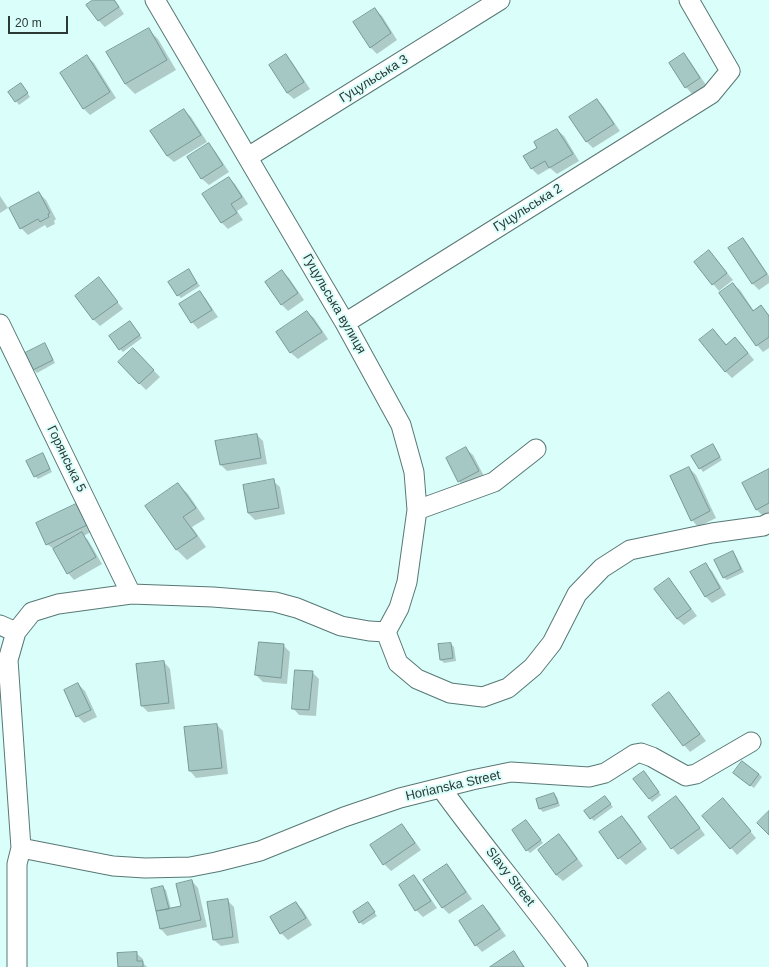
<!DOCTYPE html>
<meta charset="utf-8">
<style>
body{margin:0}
#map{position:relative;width:769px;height:967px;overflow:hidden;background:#dafefa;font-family:Helvetica,sans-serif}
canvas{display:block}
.scale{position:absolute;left:8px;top:16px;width:60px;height:18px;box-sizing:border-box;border:2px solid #2b3937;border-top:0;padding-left:5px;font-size:12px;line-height:14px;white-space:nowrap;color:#2b3937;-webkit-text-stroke:3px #dafefa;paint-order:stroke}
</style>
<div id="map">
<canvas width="769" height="967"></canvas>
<div class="scale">20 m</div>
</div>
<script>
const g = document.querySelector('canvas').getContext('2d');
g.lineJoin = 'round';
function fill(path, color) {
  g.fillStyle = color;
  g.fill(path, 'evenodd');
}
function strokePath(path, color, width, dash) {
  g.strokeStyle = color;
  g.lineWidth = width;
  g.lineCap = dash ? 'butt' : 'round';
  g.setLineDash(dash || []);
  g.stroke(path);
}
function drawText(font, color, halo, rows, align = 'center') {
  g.font = font + ' Helvetica,sans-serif';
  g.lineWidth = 4;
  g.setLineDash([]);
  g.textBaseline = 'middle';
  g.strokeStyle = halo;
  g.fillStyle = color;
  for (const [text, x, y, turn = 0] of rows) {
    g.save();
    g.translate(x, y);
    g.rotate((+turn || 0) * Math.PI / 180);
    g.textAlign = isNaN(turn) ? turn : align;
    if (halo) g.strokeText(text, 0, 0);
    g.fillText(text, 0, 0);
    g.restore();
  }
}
fill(new Path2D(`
 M95 0H115L124 14 105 27 99 21Z
 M375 9 382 16 397 40 377 54 370 47Z
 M148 29 158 39 176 70 135 94 125 84Z
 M684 54 690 61 706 85 692 94 686 87Z
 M87 56 94 63 116 98 90 115 83 108Z
 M286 56 292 62 310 89 294 99 287 93Z
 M21 84 30 97 19 105 9 92Z
 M597 100 603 106 620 131 593 148 587 142 571 117Z
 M184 110 191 117 207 142 174 162 167 156 152 131Z
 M557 130 564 136 579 161 557 174 550 168 538 175 532 169 538 148Z
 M209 144 215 151 229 172 209 185 202 179 189 157Z
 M229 178 235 184 248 204 237 211 243 220 228 229 222 223 204 194Z
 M39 193 46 200 56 219 54 221 55 224 47 228 45 225 28 235 21 228Z
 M0 196 8 208 0 213Z
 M743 239 749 246 769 276V283L759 290 752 283Z
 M715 258 733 280 719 291 713 284Z
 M188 270 200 286 181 298 178 295Z
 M282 271 289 278 304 300 288 311 281 304Z
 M99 279 123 309 100 326 94 320 76 296Z
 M733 284 740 290 754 311 761 306 769 315V348L763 352 757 345Z
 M200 292 206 299 218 317 198 329 192 322Z
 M307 312 314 318 328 339 298 359 291 353 277 332Z
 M130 323 142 338 123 352 120 349Z
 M713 330 727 345H742L754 360 732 378 725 371Z
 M44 344 47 347 55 363 37 373 34 370 26 354Z
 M140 356 160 377 146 390 139 383Z
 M257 435 263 441 267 464 227 471 221 465Z
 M713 446 722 460 703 472 693 457Z
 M466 449 473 455 485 478 465 488 459 481Z
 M42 454 45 458 52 472 38 479 35 476Z
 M689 468 696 475 716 518 698 527 692 520Z
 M769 470V513L763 516 756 509Z
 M273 481 280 487 285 514 255 520 248 513 244 486Z
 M178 484 188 494 205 519 192 527 206 547 187 560 177 550 147 506Z
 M76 505 83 511 92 531 84 536 88 540 102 564 74 580 68 573 55 550 47 544Z
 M733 552 736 556 744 572 727 580 723 577Z
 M705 564 712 571 726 595 712 603 705 596Z
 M668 579 675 586 697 616 684 625 677 619Z
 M451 644 454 647 456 661 444 663 441 660Z
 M283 645 290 652 287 684 263 682 256 675Z
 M164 662 170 669 175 709 148 712 141 705Z
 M312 672 319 679 316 716 299 715 293 708Z
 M78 684 85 691 97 717 84 723 77 716Z
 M669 694 675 700 706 741 690 752 684 745Z
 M217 725 223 731 228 774 196 778 190 771 186 728Z
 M759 774 762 777 754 788 737 776Z
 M646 776 661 795 652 802 635 779Z
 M554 794 557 797 560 806 543 812 540 809Z
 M676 797 683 804 705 835 678 855 672 848Z
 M608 801 613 807 594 821 591 818Z
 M729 806 756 838 737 855 731 848Z
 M622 817 629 824 647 849 626 865 619 858 601 833Z
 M526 821 543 843 530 853 527 850Z
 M402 825 408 832 421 850 391 871 384 864Z
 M559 836 566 842 583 866 563 881 556 875Z
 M447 865 453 872 472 899 449 914 443 908 424 880Z
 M414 877 420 883 437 908 423 917 416 910Z
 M192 881 198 888 207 927 167 936 161 929 157 911 163 887 166 890 171 909 182 907Z
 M227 900 234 907 239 943 221 946 214 940Z
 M296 903 302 909 312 925 288 940 281 933 271 918Z
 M368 903 377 916 363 925 360 922Z
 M483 906 490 913 506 936 482 952 476 945Z
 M513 952 525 967H492Z
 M136 953 143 959V963L147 967H119Z`), '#0003');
const building = new Path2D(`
 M93 0H114L119 7 98 21 86 5Z
 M375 8 391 33 370 48 353 22Z
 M149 28 167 60 125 84 106 52Z
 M684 53 700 78 685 88 669 63Z
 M286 54 304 82 287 93 269 65Z
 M87 55 110 92 83 109 60 73Z
 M21 83 28 93 15 102 8 92Z
 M597 99 614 124 586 142 569 117Z
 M184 109 201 135 167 156 150 131Z
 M557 129 573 154 549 168 545 161 531 169 523 156 537 148 534 142Z
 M209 143 223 165 201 179 187 157Z
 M229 177 242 197 231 204 237 213 221 223 202 194Z
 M39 192 50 213 48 214 49 217 40 222 38 219 20 229 9 208Z
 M743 238 767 274 752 284 728 248Z
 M709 250 727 273 712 285 694 262Z
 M189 269 197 283 177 296 168 282Z
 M282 270 298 293 281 305 265 282Z
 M99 277 118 302 93 320 75 296Z
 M733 283 753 311 761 305 769 316V337L756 346 719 293Z
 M200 291 212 310 191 323 179 304Z
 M307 311 322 332 290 353 276 332Z
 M130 321 140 335 119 350 109 336Z
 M713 329 726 345 735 337 748 353 725 372 699 340Z
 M45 343 53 360 33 370 25 353Z
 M133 348 154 370 139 384 118 362Z
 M257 434 261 458 220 465 215 441Z
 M713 444 720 457 699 469 691 456Z
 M466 447 479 471 458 482 446 458Z
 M43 453 50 469 34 477 26 461Z
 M689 467 710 511 691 521 670 476Z
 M769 469V503L756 510 742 483Z
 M274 479 279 508 248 513 243 485Z
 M178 483 196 508 183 517 197 536 176 550 145 506Z
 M76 504 87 525 46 545 36 523Z
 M82 532 96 557 67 574 53 549Z
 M733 551 741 569 723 578 714 560Z
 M706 563 720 588 705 597 690 572Z
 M669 578 691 609 677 619 654 589Z
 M259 642 284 644 281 678 255 675Z
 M451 643 453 658 440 660 438 644Z
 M164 661 169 703 141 706 136 664Z
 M295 670 313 671 309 710 292 709Z
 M78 683 91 710 76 717 64 690Z
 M669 692 700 734 683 746 652 705Z
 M217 724 222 768 189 771 184 727Z
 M742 761 759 774 750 786 733 773Z
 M644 771 659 792 649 799 633 779Z
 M554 793 558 803 539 809 536 799Z
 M605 796 611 804 590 819 584 811Z
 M676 796 700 828 671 849 648 817Z
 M723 798 751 831 730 849 702 816Z
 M769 811V835L757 823Z
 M622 816 641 842 618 859 599 832Z
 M526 820 541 840 526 851 512 830Z
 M402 824 415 843 383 865 370 845Z
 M559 834 577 859 556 875 538 850Z
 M447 864 466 892 442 908 423 880Z
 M414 875 431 901 415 911 399 885Z
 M192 880 201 920 160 929 156 911 181 906 176 884Z
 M163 886 169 909 156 911 151 889Z
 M228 899 233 937 213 940 207 902Z
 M296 902 306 918 280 934 270 917Z
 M368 902 375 912 359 923 353 912Z
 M483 905 500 929 475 946 459 921Z
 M514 951 524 967H490Z
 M137 952V961H143V967H118L117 953Z`);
fill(building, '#a5c8c4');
strokePath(building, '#789a96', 1);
const minor = new Path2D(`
 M155 0 345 323 401 425 414 472 417 510 407 582 399 608 386 632
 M248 157 500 0
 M345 323 711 94 730 71 689 0
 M0 324 131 594
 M417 510 494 482 536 449
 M0 625 16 632
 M441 788C485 849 534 906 578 967
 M21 848 8 660 16 632 32 612 58 604 131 594 213 597 275 602 297 608 341 626 369 631 386 632 398 663 417 679 450 693 483 697 508 688 533 667 552 643 577 594 602 568 630 550 712 533 763 526 769 523
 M17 967V864L21 848 113 866 145 868 190 867 216 862 260 851 344 817 400 798 472 780 511 772 589 777 605 773 635 754 641 753 652 757 686 776 696 774 751 742`);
strokePath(minor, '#587875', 21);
strokePath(minor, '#fff', 19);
drawText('13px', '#2b3937', '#dafefa', [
 ["Гуцульська 3",374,79,-32],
 ["Гуцульська 2",528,208,-32],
 ["Гуцульська вулиця",334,304,60],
 ["Горянська 5",66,459,64],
 ["Horianska Street",453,786,-13],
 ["Slavy Street",510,877,52]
]);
</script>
